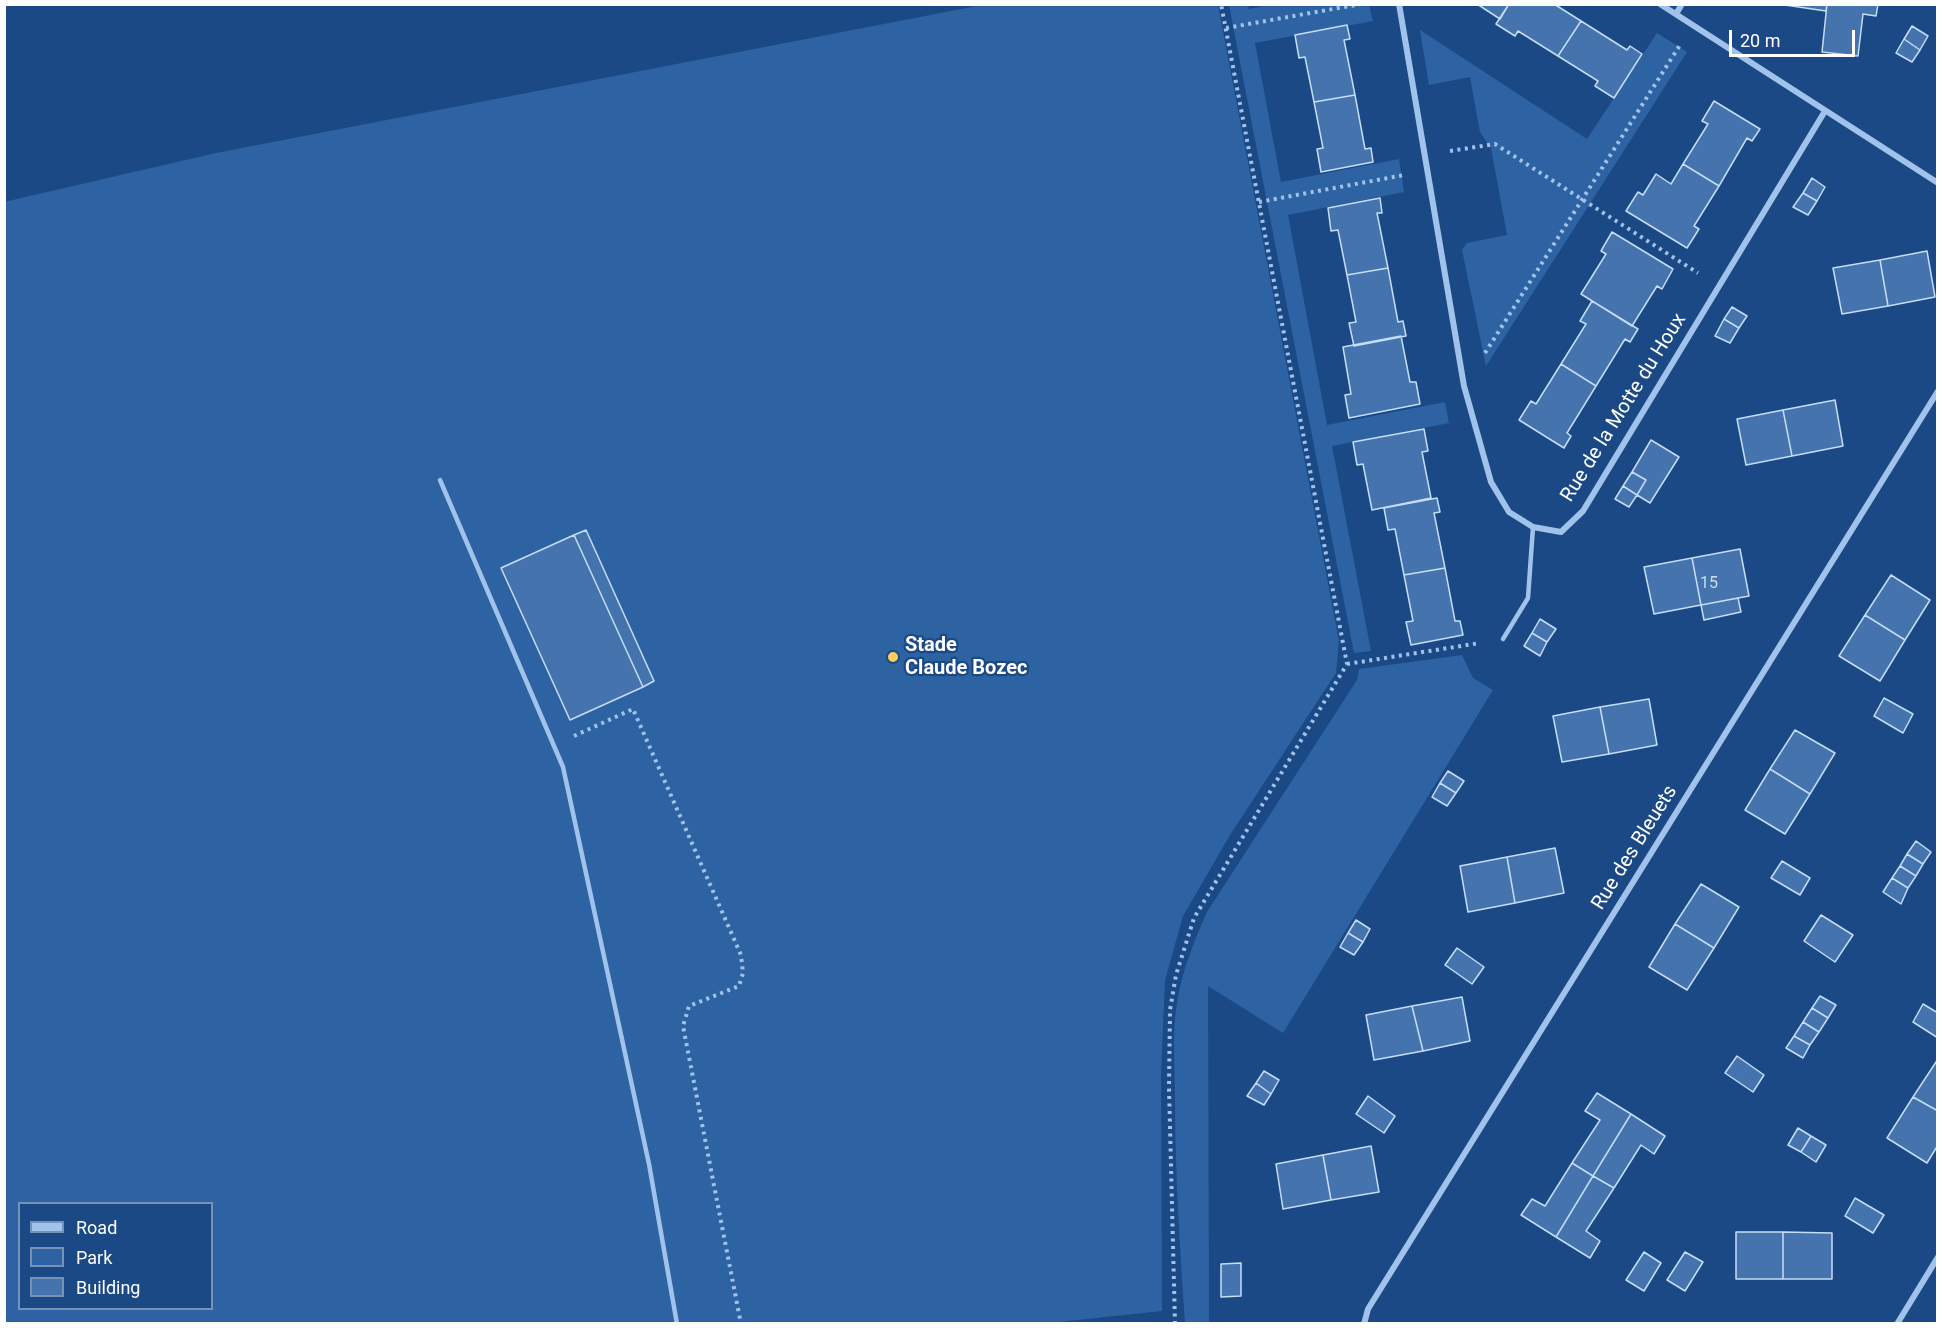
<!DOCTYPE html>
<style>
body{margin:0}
#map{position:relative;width:1942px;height:1328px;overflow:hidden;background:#1b4985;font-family:Roboto,sans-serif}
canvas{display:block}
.frame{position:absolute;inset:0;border:6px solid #fff;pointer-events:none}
.legend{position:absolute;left:18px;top:1202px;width:195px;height:108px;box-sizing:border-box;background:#1b4985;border:2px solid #7692b6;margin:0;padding:8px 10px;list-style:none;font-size:18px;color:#fff}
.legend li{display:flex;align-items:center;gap:12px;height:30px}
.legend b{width:30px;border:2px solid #7692b6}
.scale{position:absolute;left:1729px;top:30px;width:126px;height:27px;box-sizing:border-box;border:3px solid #fff;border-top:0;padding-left:8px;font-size:18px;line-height:21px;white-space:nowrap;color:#fff;-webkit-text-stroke:4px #1b4985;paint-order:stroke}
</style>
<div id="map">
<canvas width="1942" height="1328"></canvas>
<div class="frame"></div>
<ul class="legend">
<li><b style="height:8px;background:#a1c3eb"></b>Road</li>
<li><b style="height:16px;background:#2e63a3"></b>Park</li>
<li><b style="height:16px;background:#4473ae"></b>Building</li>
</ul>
<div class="scale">20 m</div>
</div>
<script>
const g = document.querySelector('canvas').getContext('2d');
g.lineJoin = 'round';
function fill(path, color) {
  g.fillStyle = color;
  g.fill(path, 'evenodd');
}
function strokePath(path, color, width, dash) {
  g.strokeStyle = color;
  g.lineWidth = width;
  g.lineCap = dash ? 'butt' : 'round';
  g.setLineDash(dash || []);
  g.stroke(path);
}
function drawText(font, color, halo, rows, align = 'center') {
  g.font = font + ' Roboto,sans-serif';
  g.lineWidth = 4.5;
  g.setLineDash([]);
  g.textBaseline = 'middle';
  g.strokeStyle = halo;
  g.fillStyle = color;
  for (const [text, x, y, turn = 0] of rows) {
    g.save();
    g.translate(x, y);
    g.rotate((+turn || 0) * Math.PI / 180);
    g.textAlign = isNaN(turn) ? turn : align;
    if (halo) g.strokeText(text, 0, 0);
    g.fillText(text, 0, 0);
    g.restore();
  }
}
fill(new Path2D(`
 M1276 4 1369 5 1373 21 1255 43 1281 182 1399 159 1404 192 1288 215 1327 425 1445 402 1449 423 1332 446 1371 651 1354 653 1229 5H1248L1249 9Z
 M982 5H1218L1339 641 1336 673 1230 835 1183 916 1165 980 1161 1075 1162 1311 1039 1324 5 1323 4 202 216 153ZM20 1204H212V1308H20Z
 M1420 30 1587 139 1657 33 1687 52 1486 366 1462 250 1467 243 1507 235 1491 148 1480 132 1470 77 1429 85Z
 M1462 655 1473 678 1493 690 1283 1033 1208 986 1209 1323H1185C1180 1249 1175 1175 1175 1099 1175 1068 1172 1034 1177 1003 1182 971 1194 941 1207 912L1357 680 1359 669Z`), '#2e63a3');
const building = new Path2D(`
 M1477 4H1509L1500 19Z
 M1509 4H1554L1581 21 1558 56 1518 31 1515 36 1496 24Z
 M1778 4H1827L1826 11Z
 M1827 4H1878L1876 16 1863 14 1858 56 1822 52Z
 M1581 21 1627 50 1630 46 1642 54 1614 98 1595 86 1598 81 1558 56Z
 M1347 25 1350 39 1344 40 1355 95 1314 102 1305 57 1299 58 1295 35Z
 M1912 26 1928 36 1920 50 1904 39Z
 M1904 39 1920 50 1912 62 1896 53Z
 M1355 95 1365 149 1371 148 1373 162 1321 172 1317 149 1323 148 1314 102Z
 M1714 101 1760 129 1752 141 1747 138 1719 186 1683 164 1708 124 1702 121Z
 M1683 164 1719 186 1694 226 1699 229 1687 248 1626 211 1638 192 1643 195 1656 174 1671 184Z
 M1812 178 1825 187 1817 201 1803 193Z
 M1803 193 1817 201 1808 215 1793 207Z
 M1380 198 1382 213H1377L1388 268 1347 275 1338 230 1331 231 1328 208Z
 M1612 232 1673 269 1662 289 1657 286 1632 326 1581 294 1606 254 1601 251Z
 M1927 251 1935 297 1888 306 1880 260Z
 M1880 260 1888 306 1842 314 1833 268Z
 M1388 268 1398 322 1403 321 1406 336 1354 346 1349 323 1356 322 1347 275Z
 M1592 301 1638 329 1630 342 1625 339 1596 386 1561 364 1586 324 1580 321Z
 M1732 307 1747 316 1739 328 1724 319Z
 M1724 319 1739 328 1730 343 1715 336Z
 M1401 336 1410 382H1416L1420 404 1349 418 1345 395 1351 394 1343 347Z
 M1561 364 1596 386 1567 433 1571 436 1564 448 1519 420 1531 401 1536 404Z
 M1835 400 1843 446 1792 456 1783 410Z
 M1783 410 1792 456 1746 465 1737 419Z
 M1424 429 1428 451 1422 452 1431 498 1372 510 1363 464 1357 465 1353 442Z
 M1651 440 1679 457 1650 503 1637 495 1646 480 1632 472Z
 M1632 472 1646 480 1637 495 1623 486Z
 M1623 486 1637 495 1629 507 1615 499Z
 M1437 498 1440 512 1434 513 1445 568 1404 575 1395 529 1388 530 1384 508Z
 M586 530 654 681 643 687 574 535Z
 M574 535 643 687 570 720 501 568Z
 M1740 549 1749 596 1701 605 1692 558Z
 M1692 558 1701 605 1654 614 1644 567Z
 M1445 568 1455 621H1460L1463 635 1411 645 1406 622 1413 621 1404 575Z
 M1891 575 1930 600 1905 640 1865 615Z
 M1738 598 1741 612 1704 620 1701 605Z
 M1865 615 1905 640 1880 681 1839 656Z
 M1540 619 1556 629 1547 642 1532 633Z
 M1532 633 1547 642 1540 656 1524 646Z
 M1884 698 1913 714 1903 733 1874 716Z
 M1649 699 1657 745 1609 754 1600 707Z
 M1600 707 1609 754 1562 762 1553 716Z
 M1795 730 1835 753 1810 794 1770 769Z
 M1770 769 1810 794 1785 834 1745 810Z
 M1448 771 1464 781 1456 793 1440 783Z
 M1440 783 1456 793 1447 806 1432 797Z
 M1916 841 1931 852 1923 864 1907 854Z
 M1555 848 1564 893 1515 903 1507 857Z
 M1907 854 1923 864 1916 876 1900 866Z
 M1507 857 1515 903 1468 912 1460 866Z
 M1782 861 1810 878 1800 895 1771 878Z
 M1900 866 1916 876 1908 888 1892 878Z
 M1892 878 1908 888 1901 904 1883 892Z
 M1701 884 1739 907 1714 948 1675 924Z
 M1821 915 1853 935 1835 962 1804 941Z
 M1356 920 1370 929 1363 942 1348 933Z
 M1675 924 1714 948 1687 990 1649 967Z
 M1348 933 1363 942 1354 955 1340 947Z
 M1457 948 1484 967 1472 984 1445 965Z
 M1820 996 1836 1005 1828 1018 1812 1008Z
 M1462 997 1470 1041 1423 1051 1412 1006Z
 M1923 1004 1938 1013V1038L1913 1022Z
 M1412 1006 1423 1051 1374 1060 1366 1015Z
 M1812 1008 1828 1018 1819 1032 1803 1022Z
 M1803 1022 1819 1032 1810 1045 1794 1036Z
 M1794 1036 1810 1045 1803 1058 1786 1048Z
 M1737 1056 1764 1075 1753 1092 1725 1073Z
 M1938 1059V1111L1913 1097Z
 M1264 1071 1279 1080 1271 1094 1256 1083Z
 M1256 1083 1271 1094 1264 1105 1247 1096Z
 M1597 1093 1631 1114 1593 1176 1572 1163 1600 1120 1585 1111Z
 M1368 1096 1395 1116 1384 1133 1356 1114Z
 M1913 1097 1938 1111V1145L1927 1163 1887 1138Z
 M1631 1114 1665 1136 1654 1154 1641 1145 1614 1188 1593 1176Z
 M1798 1128 1811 1136 1801 1152 1788 1145Z
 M1811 1136 1826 1145 1816 1162 1801 1152Z
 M1371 1146 1379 1192 1331 1200 1323 1155Z
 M1323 1155 1331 1200 1283 1209 1276 1164Z
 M1572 1163 1593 1176 1556 1237 1521 1215 1532 1199 1545 1206Z
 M1593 1176 1614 1188 1586 1231 1600 1241 1590 1258 1556 1237Z
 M1855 1198 1884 1215 1873 1233 1845 1216Z
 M1736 1232H1783V1279H1736Z
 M1783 1232 1832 1233V1279H1783Z
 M1644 1252 1661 1263 1644 1291 1626 1280Z
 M1685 1252 1703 1262 1685 1291 1667 1280Z
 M1241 1263V1296L1221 1297V1264Z`);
fill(building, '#4473ae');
strokePath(building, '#c6ddf8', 1.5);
strokePath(new Path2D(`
 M1226 28 1361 4
 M1450 151 1495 144 1698 273
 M1259 202 1404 175
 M1485 353 1680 45
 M1347 664 1480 643
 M574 736 633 709 741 955 743 973 739 986 689 1006 683 1026 741 1324
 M1175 1324 1169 1087 1170 1010 1176 975 1194 918 1347 664 1221 4`), '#a1c3eb', 4, [3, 4.5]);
strokePath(new Path2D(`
 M440 480 563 767 649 1164 677 1324
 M1503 639 1528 598 1533 527`), '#a1c3eb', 4.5);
strokePath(new Path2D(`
 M1399 4 1464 386 1491 482 1509 512 1533 527 1561 532 1583 511 1825 111
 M1660 4 1938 183
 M1676 14 1682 4
 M1364 1324 1368 1309 1938 391
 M1897 1324 1938 1257`), '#a1c3eb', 6);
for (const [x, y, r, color] of [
 [893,657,6,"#fdce5e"]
]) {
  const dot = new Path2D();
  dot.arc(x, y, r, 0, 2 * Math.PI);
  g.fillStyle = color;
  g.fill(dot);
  strokePath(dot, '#1b4985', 2);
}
drawText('16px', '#d0dceb', null, [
 ["15",1709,584]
]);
drawText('20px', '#fff', '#1b4985', [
 ["Rue de la Motte du Houx",1624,408,-58],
 ["Rue des Bleuets",1635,848,-58]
]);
drawText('bold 20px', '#fff', '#1b4985', [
 ["Stade",905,646],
 ["Claude Bozec",905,669]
], 'left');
</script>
